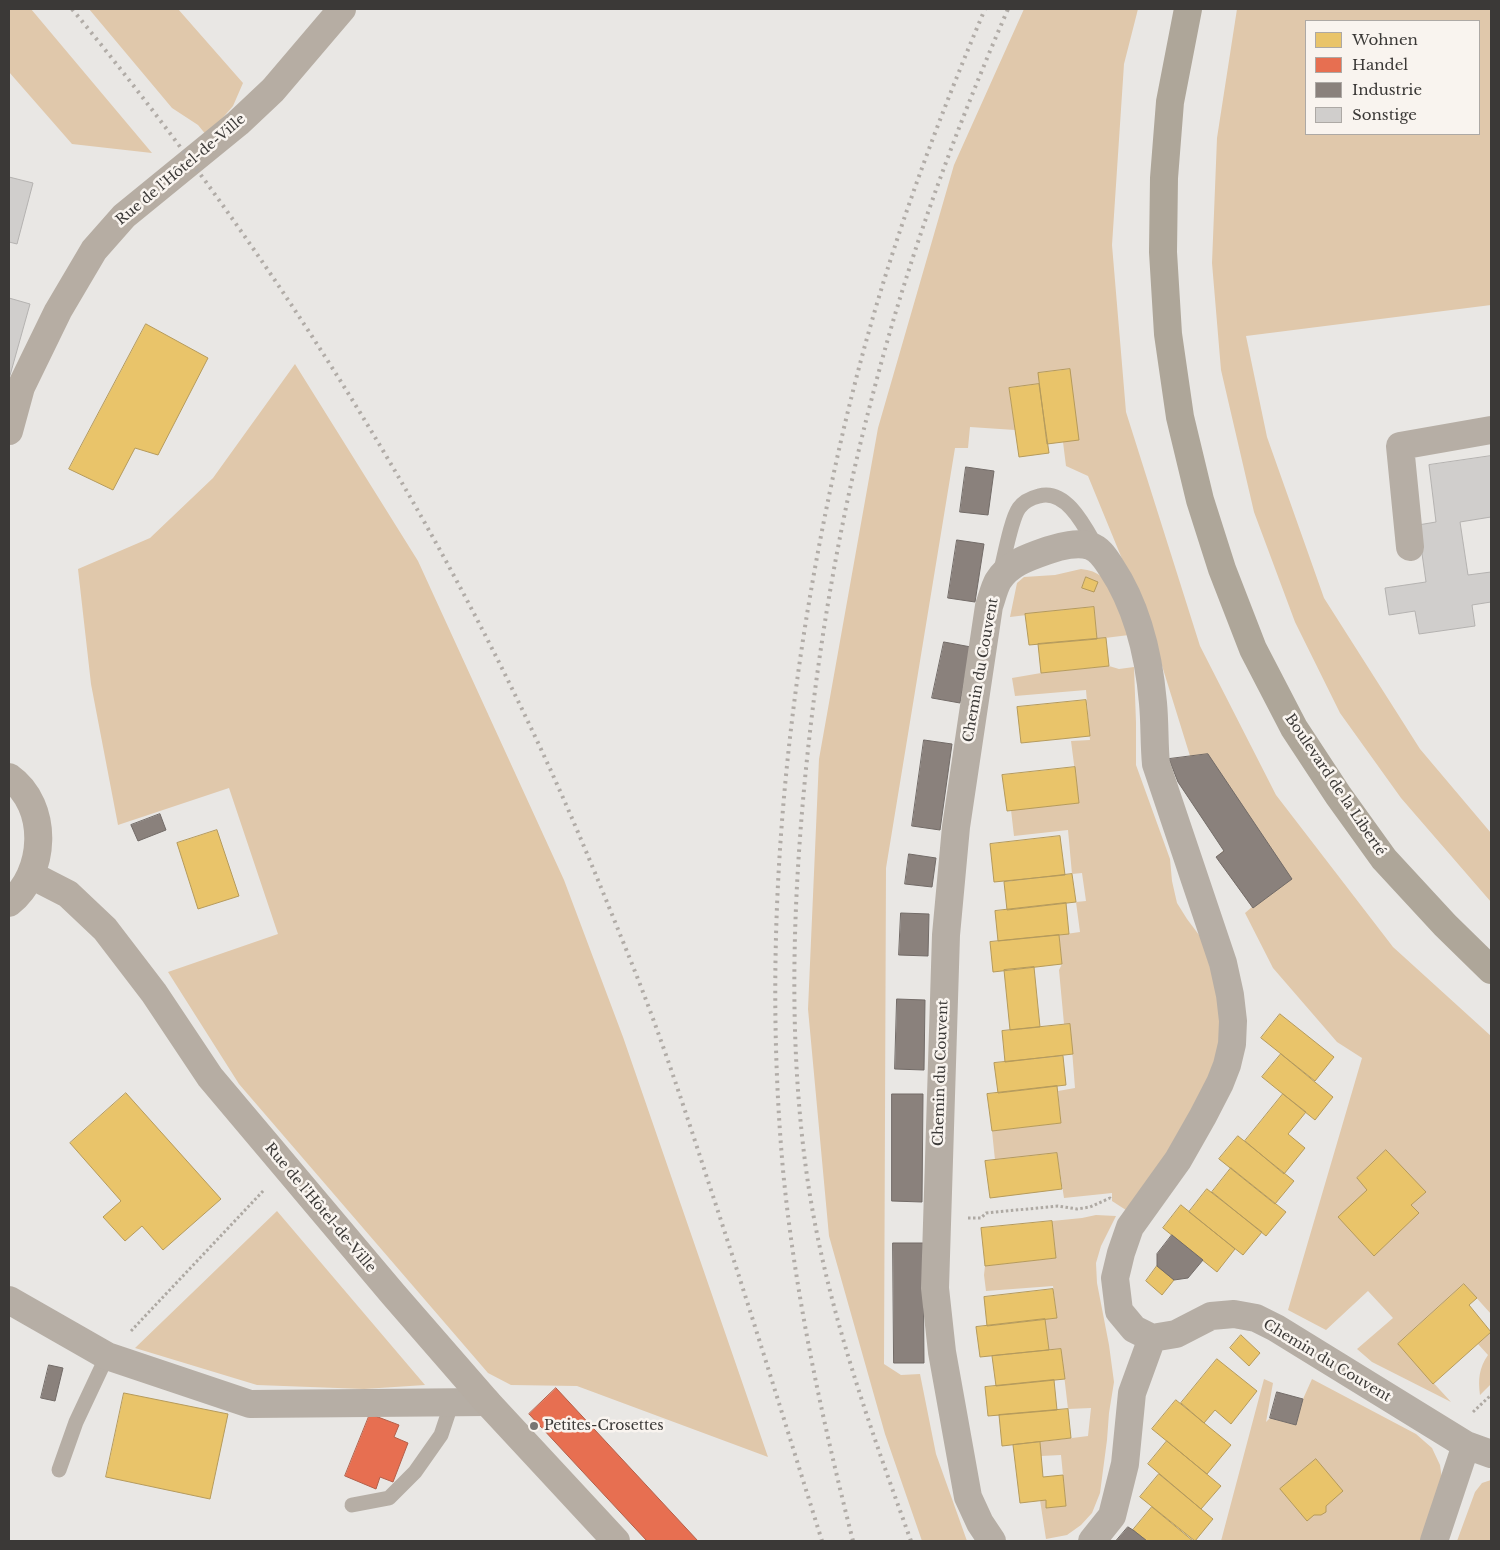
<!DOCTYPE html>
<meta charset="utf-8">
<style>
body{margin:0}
#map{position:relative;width:1500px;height:1550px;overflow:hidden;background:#e9e7e4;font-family:"Libre Baskerville",serif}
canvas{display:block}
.frame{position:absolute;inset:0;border:10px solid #3b3937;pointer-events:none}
.legend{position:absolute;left:1305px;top:20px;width:175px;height:115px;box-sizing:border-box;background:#f9f4ef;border:1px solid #ada9a5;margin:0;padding:6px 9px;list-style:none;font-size:15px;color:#3b3937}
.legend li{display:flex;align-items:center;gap:10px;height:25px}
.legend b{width:25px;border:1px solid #ada9a5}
</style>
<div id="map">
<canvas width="1500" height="1550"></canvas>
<div class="frame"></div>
<ul class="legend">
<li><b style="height:14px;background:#e9c46a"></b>Wohnen</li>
<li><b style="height:14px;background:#e76f51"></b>Handel</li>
<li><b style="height:14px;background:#8a817c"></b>Industrie</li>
<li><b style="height:14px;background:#d0cecc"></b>Sonstige</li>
</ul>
</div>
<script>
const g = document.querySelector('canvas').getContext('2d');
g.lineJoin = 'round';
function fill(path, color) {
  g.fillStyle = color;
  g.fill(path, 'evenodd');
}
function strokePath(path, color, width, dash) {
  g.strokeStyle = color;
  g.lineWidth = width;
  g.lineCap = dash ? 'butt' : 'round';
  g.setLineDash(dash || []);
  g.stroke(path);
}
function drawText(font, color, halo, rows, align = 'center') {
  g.font = font + ' "Libre Baskerville",serif';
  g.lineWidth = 5;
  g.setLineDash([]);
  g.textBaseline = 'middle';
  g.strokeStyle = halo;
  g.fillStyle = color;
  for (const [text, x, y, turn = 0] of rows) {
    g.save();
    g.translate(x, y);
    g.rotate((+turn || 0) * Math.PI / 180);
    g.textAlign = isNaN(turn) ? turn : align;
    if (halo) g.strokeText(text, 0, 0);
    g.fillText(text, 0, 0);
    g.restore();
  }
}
fill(new Path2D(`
 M9 9H31L152 153 72 144 9 72Z
 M89 9H178L243 83 233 106 207 136 198 125 172 108Z
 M1024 9H1138L1124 64 1112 245 1126 412 1200 646 1276 795 1393 947 1491 1036V1314L1464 1284 1398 1344 1451 1402 1372 1362 1357 1349 1393 1318 1368 1291 1326 1330 1288 1310 1362 1058 1337 1042 1273 968 1245 913 1252 907 1216 857 1224 850 1178 782 1169 759 1190 756 1150 627 1088 476 1066 466 1063 442 1070 369 1039 373V384L1009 388 1015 430 970 427 968 448H955L886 868 884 1364 901 1375 920 1374 936 1454 967 1541H922L885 1434 829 1236 808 1009 819 759 878 428 954 165Z
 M1237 9H1491V305L1246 336 1267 437 1324 598 1420 749 1491 833V902L1401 798 1340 713 1295 622 1254 512 1221 370 1212 263 1217 138ZM1306 21H1479V134H1306Z
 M295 364 418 561 564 880 623 1037 768 1457 577 1386 511 1385 488 1373 239 1084 168 972 278 934 229 788 118 825 91 684 78 569 150 538 213 478Z
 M1081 569C1116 572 1120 608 1129 635L1097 639 1094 607 1010 617 1017 583 1024 577 1055 575Z
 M1109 666 1119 669 1134 667 1136 723V765L1170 859 1172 881 1177 903 1187 919 1211 951 1222 1003 1219 1047 1205 1087 1171 1149 1129 1212 1112 1201V1193L1064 1198 1057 1153 995 1160 992 1131 1061 1123 1058 1091 1075 1088 1070 1024H1064L1059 970 1062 964 1059 935 1080 932 1076 902 1086 901 1082 873 1072 874 1068 830 1014 836 1011 810 1079 803 1071 741 1090 740 1086 690 1015 696 1012 678 1041 673Z
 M277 1211 425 1385 364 1389 257 1385 135 1348Z
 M1096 1215 1116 1216 1101 1246 1096 1263 1097 1283 1109 1345 1114 1382 1109 1413 1107 1440 1100 1493 1092 1513 1081 1525 1067 1535 1046 1539 1040 1500H1046L1047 1508 1066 1506 1061 1455 1041 1456 1040 1442 1088 1436 1091 1408 1068 1409 1061 1349 1049 1350 1045 1319 1057 1318 1053 1286 986 1291 984 1275 985 1266 1056 1258 1052 1221 1082 1218Z
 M1491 1332V1384L1480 1395C1478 1379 1479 1368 1488 1355L1478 1344Z
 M1264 1379 1273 1383 1266 1422 1270 1418 1296 1425 1303 1399 1312 1379 1416 1434 1432 1448 1440 1465 1442 1479 1421 1541H1221Z
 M1491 1480V1541H1457L1475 1492 1482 1483Z`), '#e0c8ab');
const homes = new Path2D(`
 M146 324 208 358 158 455 135 448 113 490 69 469Z
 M1070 369 1079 440 1047 444 1038 373Z
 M1039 384 1049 453 1019 457 1009 388Z
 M1086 577 1098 582 1094 592 1082 588Z
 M1094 607 1097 639 1029 645 1025 614Z
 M1106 638 1109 666 1041 673 1038 644Z
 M1086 700 1090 736 1021 743 1017 707Z
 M1075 767 1079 803 1007 811 1002 775Z
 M217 830 239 896 198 909 177 843Z
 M1060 836 1065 875 994 882 990 844Z
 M1072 874 1076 902 1007 910 1004 882Z
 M1066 903 1069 934 998 941 995 911Z
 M1059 935 1062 964 993 972 990 942Z
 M1034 967 1040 1027 1010 1030 1004 970Z
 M1280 1014 1334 1057 1315 1081 1261 1038Z
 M1070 1024 1073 1054 1005 1062 1002 1031Z
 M1281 1054 1333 1097 1315 1120 1262 1077Z
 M1063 1056 1066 1085 998 1093 994 1063Z
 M1057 1086 1061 1123 992 1131 987 1094Z
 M126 1093 221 1199 163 1250 142 1226 125 1241 103 1217 121 1201 70 1143Z
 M1283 1094 1306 1112 1288 1134 1305 1148 1284 1174 1245 1141Z
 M1238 1136 1294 1181 1275 1204 1219 1159Z
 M1386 1150 1426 1192 1411 1205 1419 1213 1374 1256 1338 1217 1367 1190 1357 1178Z
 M1057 1153 1062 1189 990 1198 985 1161Z
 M1231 1168 1286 1212 1266 1236 1212 1192Z
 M1207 1189 1262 1232 1243 1255 1189 1212Z
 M1181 1205 1235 1249 1217 1272 1163 1228Z
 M1052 1221 1056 1258 985 1266 981 1228Z
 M1157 1266 1174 1280 1162 1295 1146 1281Z
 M1464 1284 1477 1298 1469 1305 1491 1332 1433 1384 1398 1344Z
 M1053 1289 1057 1318 987 1326 984 1297Z
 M1045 1319 1049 1350 980 1357 976 1327Z
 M1241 1335 1260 1353 1249 1366 1230 1348Z
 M1061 1349 1065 1379 996 1386 992 1356Z
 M1217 1359 1257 1391 1231 1424 1215 1410 1204 1423 1181 1403Z
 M1054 1380 1057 1410 988 1416 985 1387Z
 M124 1393 228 1414 210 1499 106 1477Z
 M1176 1400 1231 1445 1207 1474 1152 1429Z
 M1068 1409 1071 1438 1002 1446 999 1415Z
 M1167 1441 1221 1486 1201 1509 1148 1464Z
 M1040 1442 1043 1477 1063 1475 1066 1506 1046 1508V1500L1020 1503 1013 1445Z
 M1316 1459 1343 1491 1326 1506V1512L1321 1515H1314L1307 1521 1280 1489Z
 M1159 1474 1213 1519 1195 1541 1140 1497Z
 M1152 1507 1193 1541H1147L1133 1530Z`);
fill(homes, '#e9c46a');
strokePath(homes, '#b59a5b', 1);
const shops = new Path2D(`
 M556 1388 698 1541H647L529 1414Z
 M370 1414 399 1425 394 1437 408 1443 393 1482 380 1477 376 1489 345 1476Z`);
fill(shops, '#e76f51');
strokePath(shops, '#b35f49', 1);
const industry = new Path2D(`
 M966 467 994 471 988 515 960 512Z
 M957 540 984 544 975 602 948 598Z
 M944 642 971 647 960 703 932 698Z
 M924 740 952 744 940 830 912 826Z
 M1208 754 1292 879 1253 908 1216 857 1224 851 1178 782 1169 759Z
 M160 814 166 830 138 841 131 825Z
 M909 854 936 858 932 887 905 884Z
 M901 913 929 914 928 956 899 955Z
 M897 999 925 1000 924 1070 895 1069Z
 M892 1094H923L922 1202 892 1201Z
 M1172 1235 1203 1260 1188 1278 1174 1280 1157 1266V1254Z
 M893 1243H923L924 1363H894Z
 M49 1365 63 1368 55 1401 41 1398Z
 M1277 1392 1303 1399 1296 1425 1270 1418Z
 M1128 1527 1133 1530 1147 1541H1116Z`);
fill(industry, '#8a817c');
strokePath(industry, '#726b67', 1);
const building = new Path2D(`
 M9 177 33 183 17 244 9 242Z
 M9 298 30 304 9 379Z
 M1491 456V517L1460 522 1468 575 1491 572V602L1472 605 1475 626 1419 634 1415 611 1389 615 1385 588 1426 582 1418 525 1436 522 1429 465Z`);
fill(building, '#d0cecc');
strokePath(building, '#b4b2b0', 1);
strokePath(new Path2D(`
 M968 1218H981L986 1213 1058 1206 1077 1209 1090 1207 1110 1198 1111 1199
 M131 1331 264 1190
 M1473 1412 1491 1395`), '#aea9a3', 3, [2.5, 2.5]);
strokePath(new Path2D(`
 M1000 574C1004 559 1011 519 1019 508 1024 501 1031 498 1039 496 1067 488 1086 529 1097 548
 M59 1470 76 1422 107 1356
 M352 1505 389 1498 415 1472 441 1435 452 1402`), '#b6aea5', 15);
strokePath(new Path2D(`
 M1410 547 1400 446 1491 430
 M9 1300 107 1356 250 1404 487 1402
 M992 1541 980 1523 968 1497 942 1352 935 1288 946 935 956 827 989 606C992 598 994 588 998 581 1009 563 1029 557 1049 550 1060 546 1078 542 1090 546 1100 549 1105 558 1111 567 1137 606 1149 657 1153 703 1155 724 1154 744 1156 764L1223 963 1230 995 1233 1021 1232 1044 1227 1065 1220 1083 1203 1116 1178 1160 1130 1227 1121 1253 1115 1278 1119 1311 1134 1329 1152 1338 1176 1334 1211 1316 1234 1314 1256 1318 1276 1328 1466 1445 1491 1454
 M1092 1541 1112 1516 1125 1464 1132 1393 1152 1338
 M1434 1541 1466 1445`), '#b6aea5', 28);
strokePath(new Path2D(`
 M9 431 21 387 58 311 94 250 124 216 238 123 273 90 342 9
 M9 777C50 806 46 874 9 903
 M31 875 68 894 105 929 154 993 210 1077 393 1294 487 1402 616 1541`), '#b6ada3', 28);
strokePath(new Path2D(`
 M1188 9 1170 102 1164 178 1163 252 1168 334 1180 417 1200 500 1222 569 1253 649 1294 728 1338 795 1384 859 1445 925 1491 970`), '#aea699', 28);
strokePath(new Path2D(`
 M72 9C260 237 422 491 546 760 576 825 603 892 630 959 660 1033 685 1110 710 1187 749 1305 785 1423 822 1541
 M853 1541C822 1419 795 1295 783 1170 763 944 783 717 829 496 846 413 867 332 893 252 920 169 951 89 985 9
 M911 1541C868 1422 825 1302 807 1176 790 1056 792 932 802 812 814 670 837 528 874 390 908 259 954 133 1008 9`), '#b1aca7', 4, [2.5, 5]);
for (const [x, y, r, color] of [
 [534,1426,5,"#787674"]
]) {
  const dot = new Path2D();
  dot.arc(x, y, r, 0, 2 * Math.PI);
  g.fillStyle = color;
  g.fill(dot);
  strokePath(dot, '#f9f4ef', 2);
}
drawText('14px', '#3b3937', '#f9f4ef', [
 ["Rue de l'Hôtel-de-Ville",181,170,-40],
 ["Chemin du Couvent",981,670,-80],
 ["Boulevard de la Liberté",1335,785,56],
 ["Chemin du Couvent",941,1073,-88],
 ["Rue de l'Hôtel-de-Ville",320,1208,50],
 ["Chemin du Couvent",1327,1361,31]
]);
drawText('14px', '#3b3937', '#f9f4ef', [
 ["Petites-Crosettes",544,1426]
], 'left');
</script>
